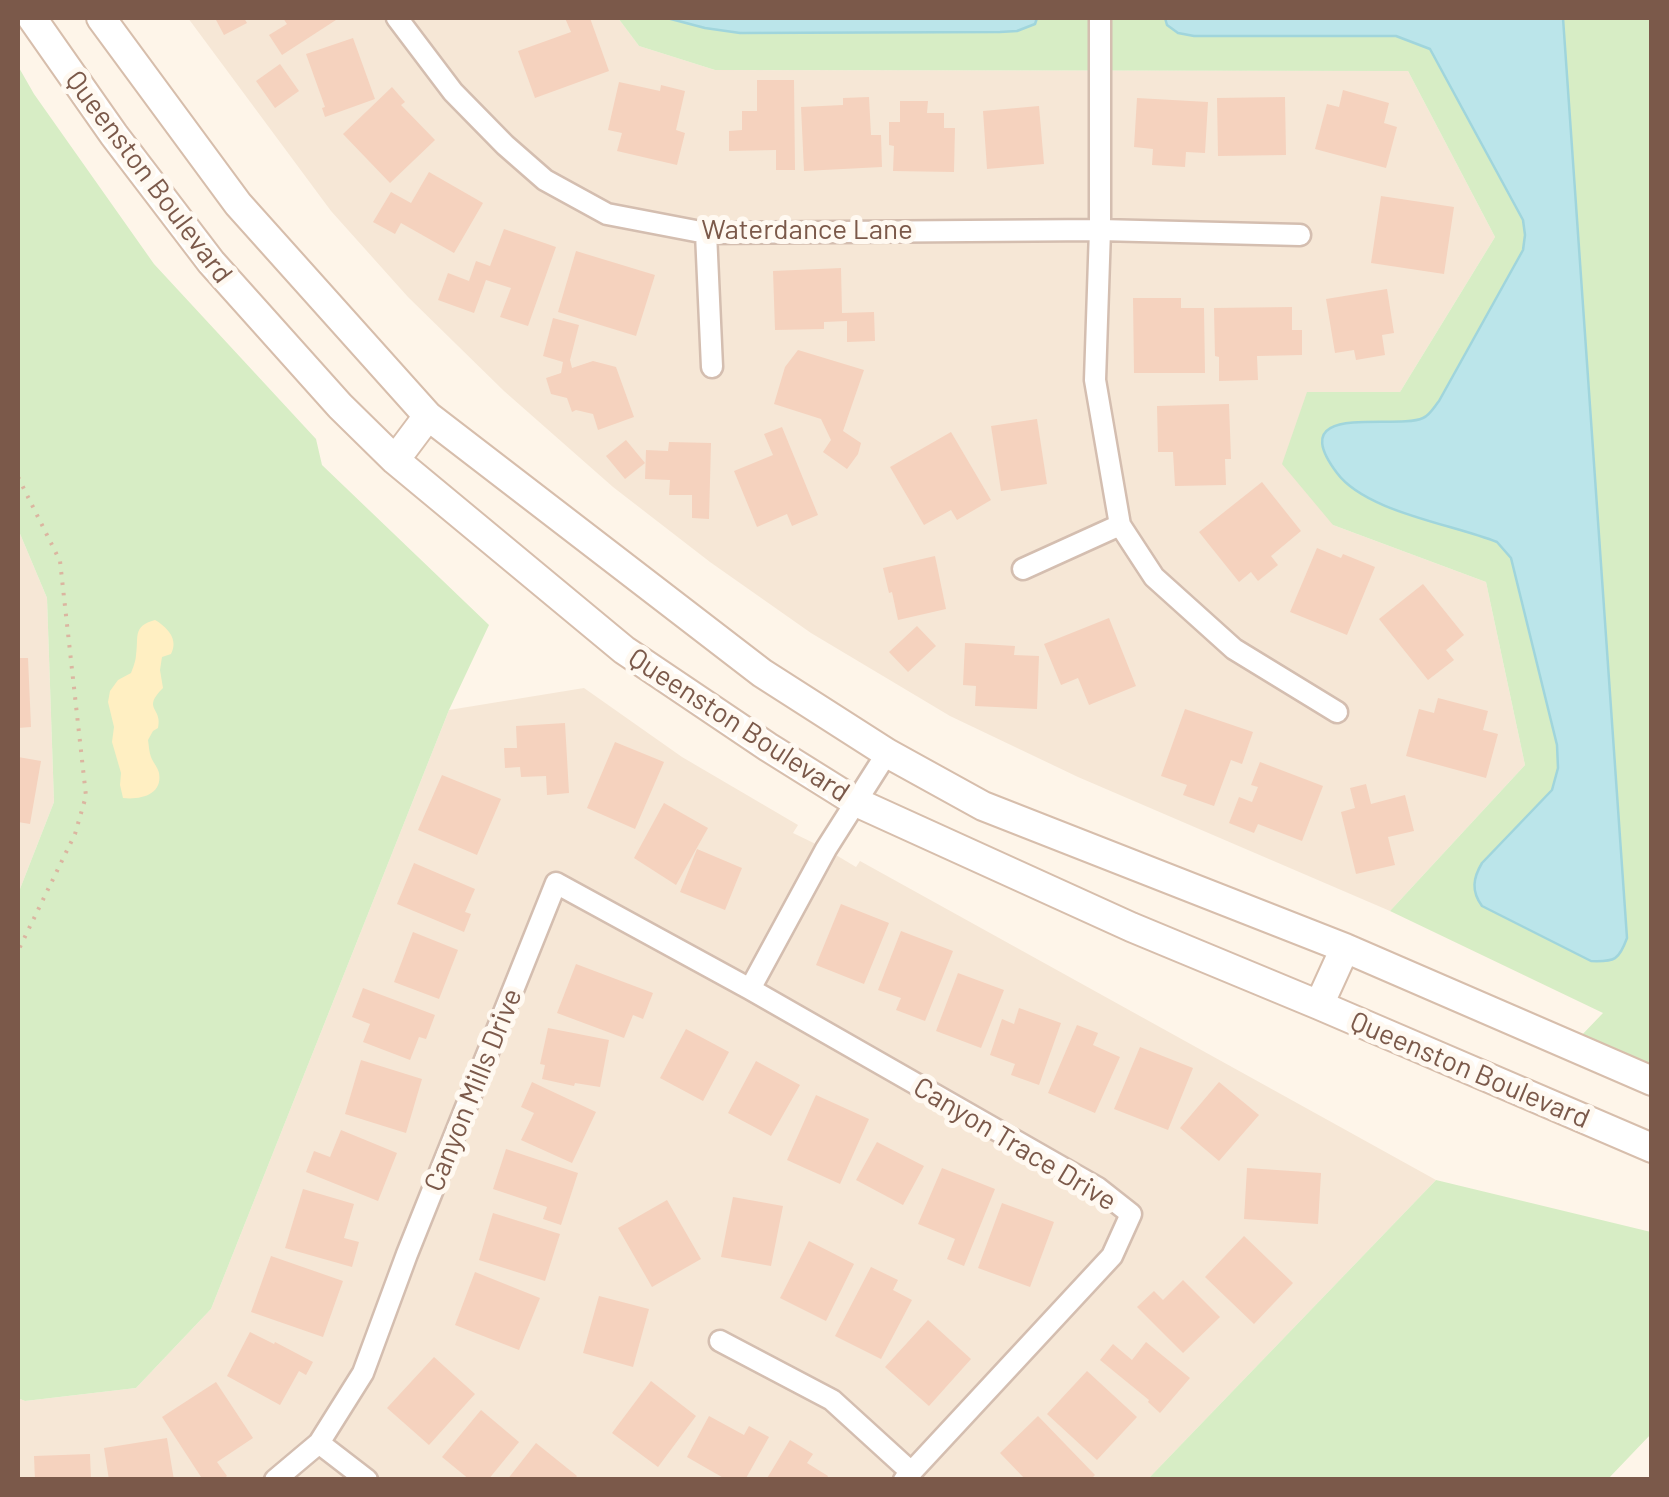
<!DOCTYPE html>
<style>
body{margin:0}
#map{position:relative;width:1669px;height:1497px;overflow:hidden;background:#fef5e9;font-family:Barlow,sans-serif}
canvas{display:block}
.frame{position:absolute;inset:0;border:20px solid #7b594a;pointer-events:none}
</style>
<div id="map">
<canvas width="1669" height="1497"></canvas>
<div class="frame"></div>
</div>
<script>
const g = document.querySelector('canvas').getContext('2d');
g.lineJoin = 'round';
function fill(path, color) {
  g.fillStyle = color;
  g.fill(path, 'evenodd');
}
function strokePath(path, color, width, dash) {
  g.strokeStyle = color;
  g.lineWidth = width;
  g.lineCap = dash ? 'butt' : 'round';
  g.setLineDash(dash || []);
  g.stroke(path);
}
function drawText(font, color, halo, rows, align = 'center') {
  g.font = font + ' Barlow,sans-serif';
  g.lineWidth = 10;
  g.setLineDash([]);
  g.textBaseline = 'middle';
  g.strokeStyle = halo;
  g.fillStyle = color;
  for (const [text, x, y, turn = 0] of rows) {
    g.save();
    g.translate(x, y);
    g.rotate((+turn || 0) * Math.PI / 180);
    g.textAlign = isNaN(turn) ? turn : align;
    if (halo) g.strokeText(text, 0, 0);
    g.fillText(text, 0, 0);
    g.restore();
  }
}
fill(new Path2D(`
 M188 18H618L639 46 715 70 1408 71 1495 237 1400 392 1307 393 1333 525 1486 582 1525 765 1390 911 1078 777 950 716 811 633 710 562 613 487 504 391 408 297 331 211Z
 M18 529 47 598 54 802 18 894Z
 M584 688 682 757 798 825 793 833 826 849 856 867 860 861 1436 1180 1148 1479H18V1398L25 1401 136 1388 211 1309 449 710Z`), '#f6e7d6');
fill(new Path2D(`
 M618 18H1651V1068L1579 1038 1603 1013 1390 911 1525 765 1486 582 1333 525 1282 464 1307 392H1400L1495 237 1408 71 715 70 639 46Z
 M18 66 34 94 154 264 316 439 322 465 489 625 449 710 211 1309 136 1388 25 1401 18 1398V894L54 802 47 598 18 529Z
 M1436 1180 1651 1232V1434L1608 1479H1148Z`), '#d7edc5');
fill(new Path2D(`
 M155 620C167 627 179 639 171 654L162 657 160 670 163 688C141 710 163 707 158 728L153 731 148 740C149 746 149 752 151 757 153 762 158 768 159 773 163 795 140 800 123 798L120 785 121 773 112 742 114 727 108 702 110 691 118 680 131 673C133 668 136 660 136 655 139 637 132 626 155 620Z`), '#ffefc2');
const water = new Path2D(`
 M667 18H1037L1035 24 1017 31 1000 32 740 33 705 28Z
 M1165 18H1563L1627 938C1619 960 1615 962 1591 961L1482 906C1471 891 1473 878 1482 863L1552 790 1558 768 1557 745 1511 558 1497 542C1452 524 1366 512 1337 473 1282 400 1395 431 1423 418 1430 415 1434 407 1439 401L1523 250 1525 235 1523 220 1430 49 1396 36H1194L1178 33 1167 25Z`);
fill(water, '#bbe5ea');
strokePath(water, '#a0d5dc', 2.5);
fill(new Path2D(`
 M215 18H244L247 23 224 35Z
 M283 18H339L282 55 269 35 287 24Z
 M565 18H590L609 71 535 98 518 51 571 32Z
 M353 38 375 99 325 117 322 108 325 107 306 54Z
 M280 64 299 91 275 108 256 81Z
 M757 80H794L795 170H776V150L729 151V131L742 130V111H757Z
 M619 82 660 91 661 85 685 91 676 130 685 133 677 165 617 151 622 133 608 130Z
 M392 87 405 102 401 105 435 140 390 183 343 134Z
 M1343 90 1389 103 1384 123 1397 127 1386 168 1315 149 1327 104 1339 107Z
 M869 97 871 135H881L882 167 804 171 801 107 843 105V98Z
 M1285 97 1286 155 1218 156 1217 98Z
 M1137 98 1208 102 1205 153 1186 152 1185 167 1152 165 1153 149 1134 147Z
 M900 101H928L927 113H944V128H955L954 172 893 171 894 146 889 145V122H900Z
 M1039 106 1044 164 987 169 983 111Z
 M429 172 483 203 454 253 401 223 395 234 373 222 391 192 411 203Z
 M1381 196 1454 207 1444 274 1371 263Z
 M504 229 556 247 528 326 500 317 511 288 486 280 474 313 438 300 448 273 469 281 476 261 490 266Z
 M576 251 655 275 636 336 558 312Z
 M841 268 842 313 874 312 875 341 847 342V321L824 322V329L775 330 773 271Z
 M1387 289 1394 333 1382 335 1385 355 1356 360 1354 350 1335 353 1326 299Z
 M1133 298H1181V308H1204L1205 373H1134Z
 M1292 307V330H1302V355L1257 356 1258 380 1219 381V357L1215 356 1214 308Z
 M553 318 579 325 570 360 572 368 593 361 616 367 634 417 598 430 593 414 576 410 572 412 567 398 551 394 546 378 561 373 563 362 543 356Z
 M798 350 864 370 843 431 861 443 858 454 847 469 823 452 831 440 821 419 774 404 785 367Z
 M1229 404 1231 459H1225L1226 485 1175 486 1173 452H1158L1157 406Z
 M1037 419 1047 484 1001 491 991 426Z
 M782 427 818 515 792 526 787 514 757 527 734 471 773 455 764 434Z
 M951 432 991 500 957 520 951 510 924 525 890 467Z
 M626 440 645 463 625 479 606 456Z
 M669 442 711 443 709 519 692 518V495H669L670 480 645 479 646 450 668 451Z
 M1262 482 1301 531 1271 556 1278 565 1258 581 1251 572 1239 582 1199 532Z
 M1317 548 1341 558 1343 554 1375 567 1347 635 1290 612Z
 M935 556 946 609 898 620 892 592 889 593 883 568Z
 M1423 584 1464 635 1446 650 1454 660 1428 680 1379 619Z
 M1109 618 1136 686 1089 705 1078 678 1061 685 1044 644Z
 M917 626 936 646 908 672 889 652Z
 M965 643 1015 646 1014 655 1039 656 1037 709 975 706 976 686 963 685Z
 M18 658H28L31 727 18 728Z
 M1438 698 1488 711 1483 730 1498 734 1486 778 1406 756 1419 709 1434 713Z
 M1185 709 1253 732 1242 764 1231 760 1214 806 1183 795 1187 785 1161 776Z
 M565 723 569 793 547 795 546 776 521 777 520 767 505 768 504 748H517L516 726Z
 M615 742 664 762 635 829 587 808Z
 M18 757 41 761 30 824 18 822Z
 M1260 762 1323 786 1302 841 1258 824 1254 833 1229 823 1239 797 1252 802 1258 787 1251 785Z
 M442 775 501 799 477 855 418 830Z
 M1366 784 1371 804 1405 795 1414 831 1388 837 1395 865 1356 874 1341 812 1355 808 1350 788Z
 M664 803 708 828 676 885 634 858Z
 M697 849 742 868 725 910 680 892Z
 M414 863 475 889 465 912 471 914 464 932 397 904Z
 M841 904 889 923 864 984 816 965Z
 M901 931 953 951 925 1021 896 1010 901 998 878 990Z
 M413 932 458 950 439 999 394 982Z
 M576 964 653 993 643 1019 633 1015 624 1038 557 1013Z
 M958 973 1004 990 981 1048 936 1031Z
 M363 988 435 1015 426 1039 419 1037 410 1060 363 1042 370 1024 352 1017Z
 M1019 1008 1061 1023 1039 1085 1011 1075 1015 1064 990 1055 1002 1019 1014 1024Z
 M1077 1025 1098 1033 1093 1045 1120 1057 1095 1113 1048 1093Z
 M548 1028 609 1040 600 1087 575 1083 574 1086 542 1079 545 1065 540 1064Z
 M686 1029 729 1052 703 1101 660 1078Z
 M1140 1047 1193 1068 1168 1130 1114 1109Z
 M361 1060 422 1079 406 1133 345 1114Z
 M756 1061 800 1085 771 1136 728 1113Z
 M532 1082 596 1112 572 1163 521 1140 534 1113 521 1107Z
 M1219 1082 1259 1115 1219 1161 1180 1128Z
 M816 1095 869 1119 840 1184 787 1160Z
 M341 1130 397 1153 378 1201 306 1172 314 1151 330 1157Z
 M877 1142 924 1166 903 1205 856 1180Z
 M506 1149 578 1173 561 1225 543 1219 547 1207 493 1189Z
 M942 1168 995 1189 964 1266 947 1259 955 1239 918 1224Z
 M1247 1168 1321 1173 1318 1224 1244 1219Z
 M303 1189 354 1204 344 1238 359 1242 352 1267 285 1248Z
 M733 1197 783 1206 771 1266 721 1257Z
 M667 1200 701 1259 652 1287 618 1228Z
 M1002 1203 1054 1222 1030 1287 978 1268Z
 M493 1213 560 1234 545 1281 479 1260Z
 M1244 1236 1293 1283 1254 1324 1205 1277Z
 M809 1241 854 1264 826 1321 780 1298Z
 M271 1256 343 1281 323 1337 251 1312Z
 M871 1267 898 1280 893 1290 912 1300 881 1359 835 1336Z
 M475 1272 540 1298 519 1350 455 1325Z
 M1183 1280 1220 1317 1183 1353 1137 1307 1154 1291 1163 1300Z
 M599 1296 649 1309 633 1367 583 1353Z
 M928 1320 971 1359 929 1406 885 1367Z
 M250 1332 274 1344 275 1342 313 1362 306 1375 299 1371 280 1405 227 1376Z
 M1146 1342 1190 1378 1160 1413 1148 1402 1149 1400 1100 1360 1113 1344 1132 1360Z
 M434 1357 475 1394 429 1445 387 1408Z
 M1087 1371 1137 1417 1097 1460 1047 1414Z
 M651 1381 696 1416 658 1467 612 1433Z
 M216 1382 253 1438 217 1462 227 1476 222 1480H203L162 1417Z
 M481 1410 519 1442 488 1480H470L442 1457Z
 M709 1416 744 1435 749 1426 769 1437 745 1480H727L687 1457Z
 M1038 1416 1095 1475 1090 1480H1026L1000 1453Z
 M167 1438 174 1480H109L104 1448Z
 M790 1440 813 1454 807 1463 828 1476 826 1480H766Z
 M536 1443 577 1476 574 1480H507Z
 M90 1454 91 1480H35L34 1456Z`), '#f5d2be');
const street = new Path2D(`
 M397 18 453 92 505 145 545 180 607 214 706 233 1100 230 1300 235
 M1100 18V230L1095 380 1120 525 1154 577 1234 649 1337 712
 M706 233 712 367
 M1023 569 1120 525
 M750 989 826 849 887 753
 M720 1341 832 1400 911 1472
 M319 1443 367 1480
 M275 1480 319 1443 363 1373 407 1254 556 883 750 989 1098 1188 1131 1214 1112 1256 904 1480`);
const secondary = new Path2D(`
 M32 18 114 135 211 262 340 406 395 460 624 650 768 747 856 802 1131 927 1319 1005 1652 1148
 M101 18 238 204 428 416 762 673 887 753 983 806 1345 948 1652 1081
 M395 460 428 416
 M1319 1005 1345 948`);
strokePath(street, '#d4beb0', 25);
strokePath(secondary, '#d7beac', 32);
strokePath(new Path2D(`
 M18 477 60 561 86 796 75 834 18 951`), '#dbb5a0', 4, [2.5, 8]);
strokePath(street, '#fff', 20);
strokePath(secondary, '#fff', 28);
drawText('28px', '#7b594a', '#fff9f1', [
 ["Queenston Boulevard",149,177,53],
 ["Waterdance Lane",807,230],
 ["Queenston Boulevard",739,725,33],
 ["Queenston Boulevard",1470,1070,23],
 ["Canyon Mills Drive",473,1090,-68],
 ["Canyon Trace Drive",1015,1144,31]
]);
</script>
